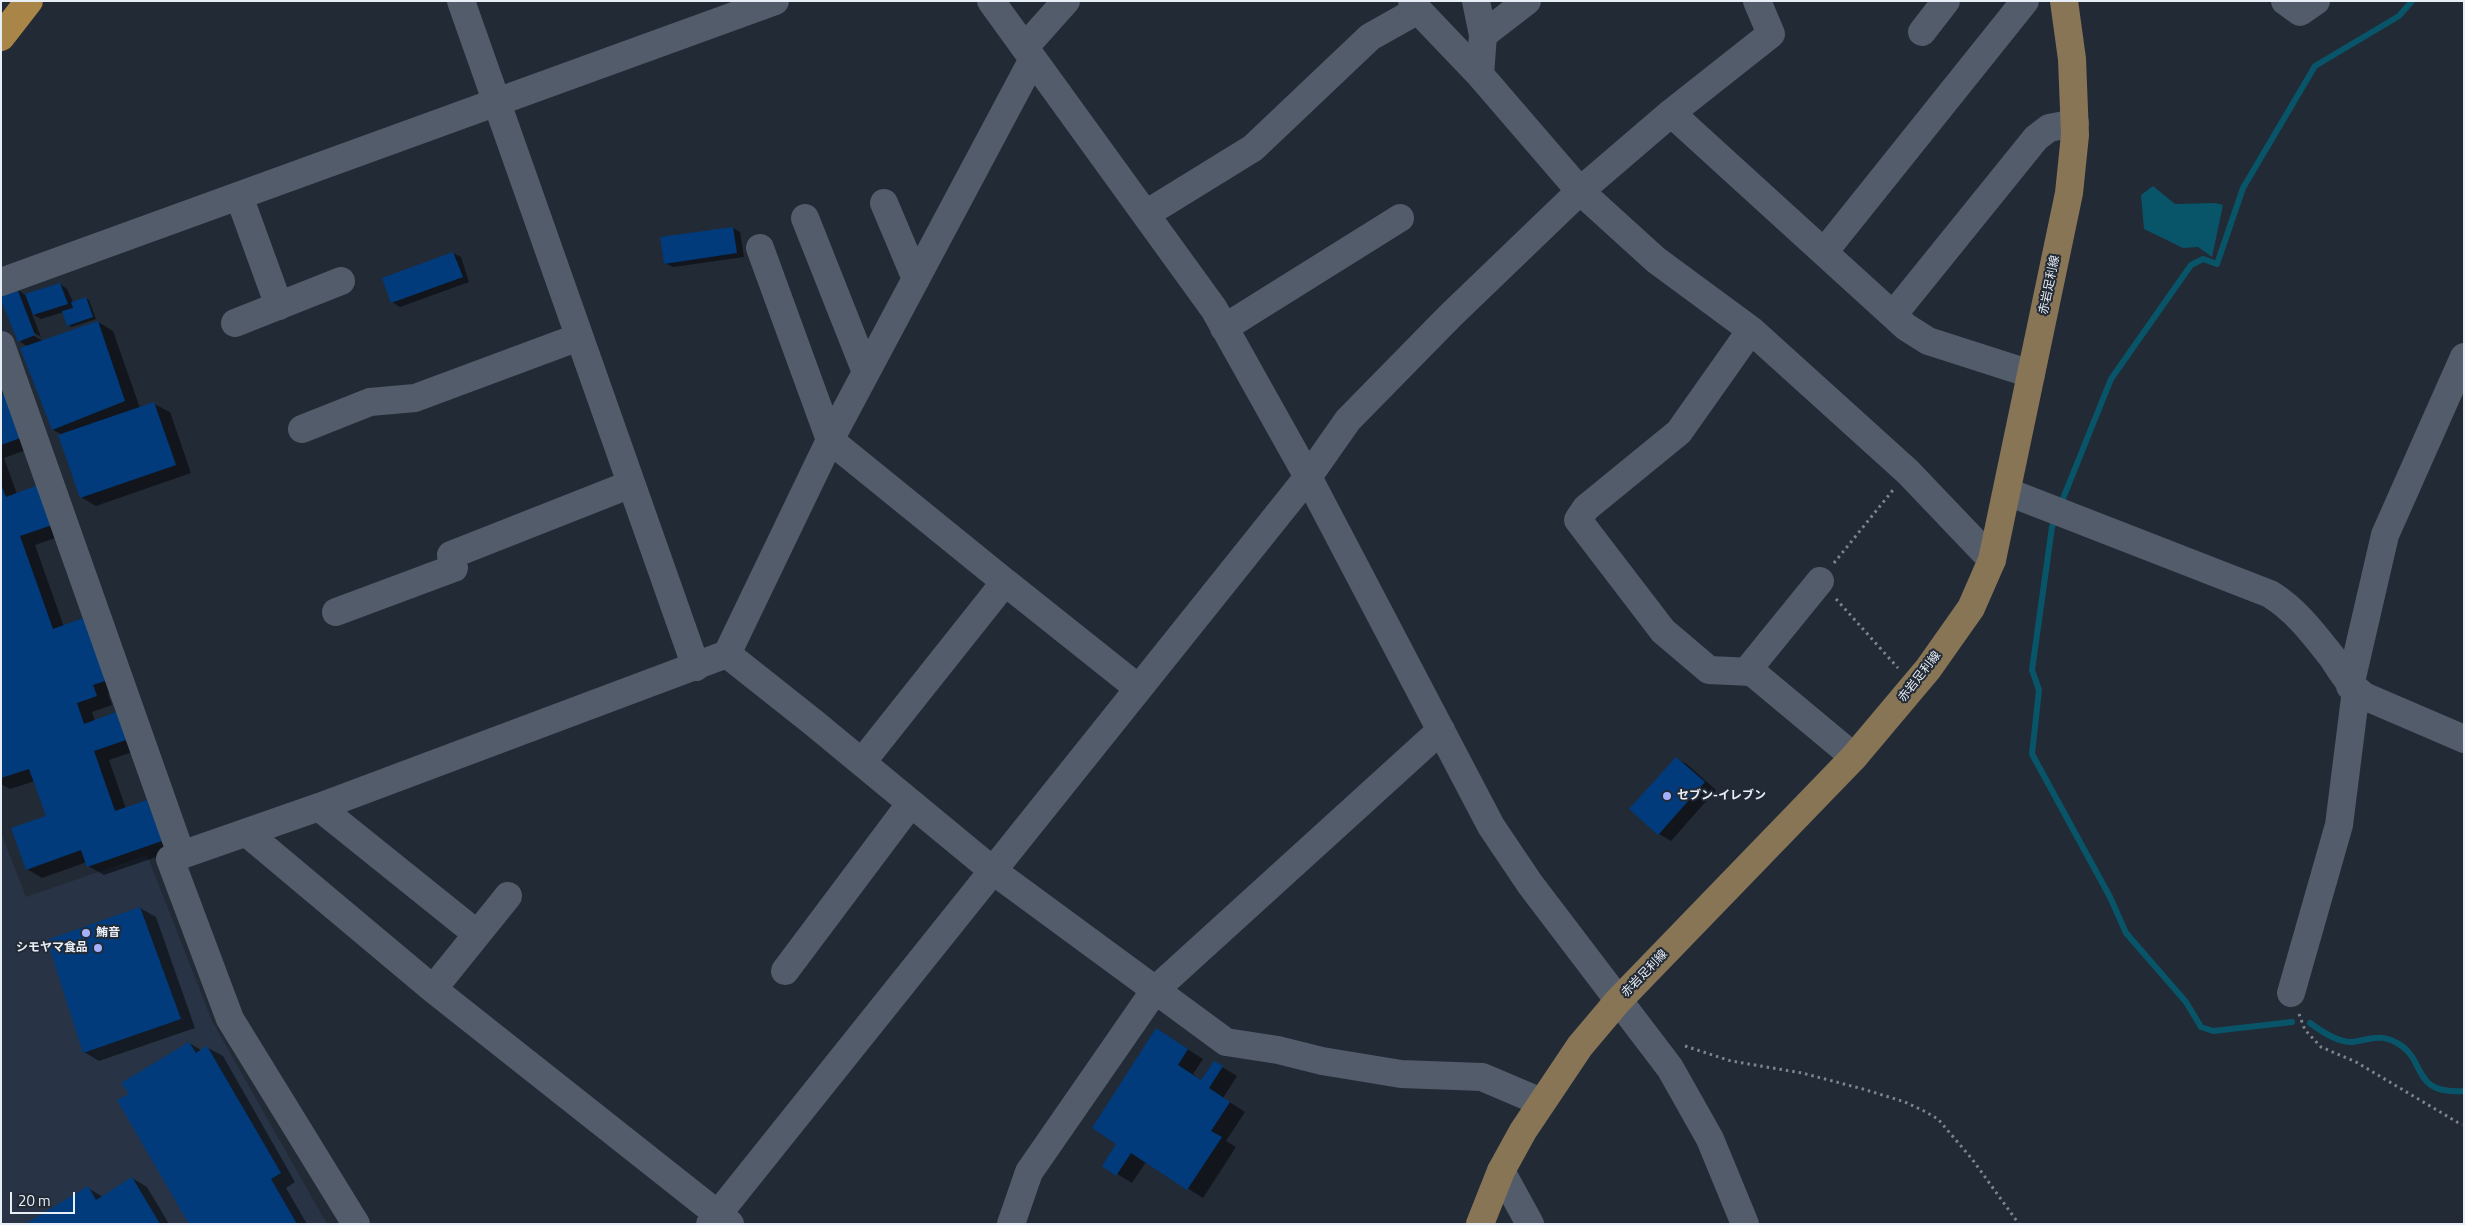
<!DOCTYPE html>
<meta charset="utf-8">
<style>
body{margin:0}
#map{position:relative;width:2465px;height:1225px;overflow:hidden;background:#222a36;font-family:"Titillium Web",sans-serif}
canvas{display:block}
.frame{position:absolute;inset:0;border:2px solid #e8eef6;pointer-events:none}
.scale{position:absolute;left:10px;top:1192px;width:65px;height:22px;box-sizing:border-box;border:2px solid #e8eef6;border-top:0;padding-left:6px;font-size:15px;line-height:18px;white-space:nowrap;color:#e8eef6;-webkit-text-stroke:4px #222a36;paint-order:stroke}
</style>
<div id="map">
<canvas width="2465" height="1225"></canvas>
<div class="frame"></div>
<div class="scale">20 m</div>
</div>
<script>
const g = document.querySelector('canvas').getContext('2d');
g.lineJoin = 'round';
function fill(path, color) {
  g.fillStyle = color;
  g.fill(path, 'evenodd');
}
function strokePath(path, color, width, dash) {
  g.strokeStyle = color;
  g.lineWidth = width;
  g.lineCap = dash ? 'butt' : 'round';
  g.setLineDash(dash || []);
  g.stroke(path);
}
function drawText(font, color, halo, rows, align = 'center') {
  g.font = font + ' "Titillium Web","Noto Sans JP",sans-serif';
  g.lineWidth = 4;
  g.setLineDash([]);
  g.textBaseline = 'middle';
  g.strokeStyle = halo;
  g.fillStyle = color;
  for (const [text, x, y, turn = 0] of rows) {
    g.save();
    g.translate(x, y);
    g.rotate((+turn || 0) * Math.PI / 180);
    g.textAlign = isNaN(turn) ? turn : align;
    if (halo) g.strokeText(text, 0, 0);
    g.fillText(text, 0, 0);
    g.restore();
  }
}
fill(new Path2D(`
 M1 833 26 897 147 855 212 1021 327 1224H1Z`), '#283445');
fill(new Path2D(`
 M2153 186 2175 204 2215 203 2223 205 2212 257 2198 247 2183 248 2144 229 2141 195Z`), '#085569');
fill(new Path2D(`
 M733 228 740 232 744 257 673 267 665 263Z
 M453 253 461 257 469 282 400 307 392 302Z
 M60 284 67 289 73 302 86 298 89 300 96 319 72 327 68 325 64 312 41 319 32 314 41 337 31 331 29 333 43 341 98 322 113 331 140 408 154 404 170 412 191 473 96 506 81 497 63 435 53 430 22 349 28 347 19 341 17 289 25 295Z
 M1 397 37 446 4 458 17 494 67 534 35 545 64 627 122 689 108 694 112 705 92 712 95 721 144 748 109 760 126 809 147 801 163 810 177 850 104 875 88 866 87 862 42 878 27 869 48 817 35 781 10 789 1 784Z
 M1676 758 1688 765 1716 790 1671 841 1659 834 1631 809Z
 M140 908 156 917 195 1028 99 1061 84 1052Z
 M1172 1039 1203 1059 1193 1074 1202 1081 1214 1062 1237 1076 1223 1098 1245 1112 1226 1141 1236 1147 1203 1198 1146 1162 1132 1183 1104 1166 1118 1143Z
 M189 1043 203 1051 208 1048 223 1056 295 1182 286 1188 307 1224H191L131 1095Z
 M132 1178 147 1187 169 1224H27L88 1188 103 1197Z`), '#0007');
strokePath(new Path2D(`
 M2060 506 2111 379 2191 265 2203 259 2217 264 2243 188 2315 66 2399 16 2412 1
 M2055 518 2052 527 2032 670 2039 690 2032 754 2110 897 2126 933 2186 1002 2201 1027 2213 1031 2292 1022
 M2310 1023C2321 1031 2338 1043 2352 1042 2368 1040 2380 1033 2397 1043 2428 1060 2410 1095 2464 1091`), '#085569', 6);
fill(new Path2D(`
 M733 227 737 253 664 264 660 237Z
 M453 252 463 277 391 303 382 278Z
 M60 283 68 304 33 315 25 294Z
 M17 288 35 335 18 342 1 300V294Z
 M86 297 93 317 67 326 62 311 73 308 71 302Z
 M98 321 125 401 52 430 20 348Z
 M7 394 23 437 1 445V396Z
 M154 402 176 465 80 498 58 435Z
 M1 485 6 497 38 485 52 525 20 536 53 629 86 617 108 680 93 685 97 696 77 703 84 724 119 711 129 739 94 751 115 811 147 800 162 841 87 867 81 850 26 870 11 828 46 816 29 769 1 778Z
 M1676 757 1705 782 1658 835 1629 809Z
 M140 907 181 1019 83 1053 47 940Z
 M1156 1028 1188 1049 1178 1065 1201 1080 1214 1061 1223 1066 1209 1088 1230 1102 1211 1131 1222 1137 1187 1190 1131 1153 1116 1176 1102 1166 1116 1144 1092 1128Z
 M189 1042 196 1053 207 1046 281 1173 271 1179 297 1224H189L117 1100 129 1094 121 1083Z
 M132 1177 160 1224H25L88 1186 96 1200Z`), '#013b7c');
strokePath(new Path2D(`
 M1834 563 1893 490
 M1836 599 1898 668
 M2299 1014 2305 1030 2321 1047 2356 1062 2462 1125
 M1685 1046 1731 1061 1802 1073 1863 1089 1905 1102 1924 1111 1938 1119 1972 1159 2019 1224`), '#7d848f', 3, [2.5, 4]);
strokePath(new Path2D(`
 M461 1 696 667
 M991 1 1214 309 1308 477 1491 826 1530 884 1670 1068 1710 1139 1745 1224
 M1412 1 1418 10 1480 75 1580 191 1656 260 1751 330 1908 472 1992 560
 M1476 1 1483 35 1480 75
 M2285 1 2300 12 2316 1
 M1922 32 1946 1
 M1483 35 1527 1
 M1025 47 1066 1
 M1671 113 1906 327 1928 341 2031 374
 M239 196 279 306
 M884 203 916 279
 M1146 214 1253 148 1370 37 1418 10
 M805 218 866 372
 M760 248 830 440 1005 582 862 762
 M1824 252 2025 1
 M1 282 775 1
 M1893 315 2036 138 2049 128 2075 123
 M235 323 341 281
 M1224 328 1400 218
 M1751 330 1679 432 1586 508 1578 520 1663 631 1709 670 1752 672 1854 757
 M1 345 181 854
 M302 429 370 402 415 398 579 337
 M2008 492 2270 594C2296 610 2313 633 2332 657 2342 672 2349 685 2364 696L2464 739
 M1005 582 1138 688
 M336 612 454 568 451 555 631 484
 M727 654 814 723 992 870 1226 1042 1278 1050 1322 1061 1401 1074 1482 1077 1541 1102
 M1746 672 1820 581
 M2350 686 2385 535 2464 357
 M319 807 477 934
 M247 833 433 989 730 1224
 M785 971 911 803
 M433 989 508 896
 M2291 993 2339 825 2356 690
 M1501 1171 1530 1224
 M356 1224 230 1019 170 859 319 807 727 654 830 440 1033 59
 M710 1224 1308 477 1348 420 1450 316 1580 191 1671 113 1771 34 1757 1
 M1011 1224 1029 1172 1155 990 1441 730`), '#535c6a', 28);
strokePath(new Path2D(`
 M1480 1224 1501 1171 1523 1131 1580 1046 1618 1001 1854 757 1928 669 1971 608 1992 560 2069 193 2075 135 2072 59 2064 1`), '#877556', 28);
strokePath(new Path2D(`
 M1 37 29 1`), '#aa8548', 28);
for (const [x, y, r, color] of [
 [1667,796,5,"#a6b1fc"],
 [86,933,5,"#a6b1fc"],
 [98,948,5,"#a6b1fc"]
]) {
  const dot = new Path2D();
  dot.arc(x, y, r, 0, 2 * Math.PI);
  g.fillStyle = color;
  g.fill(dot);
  strokePath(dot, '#222a36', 2);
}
drawText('12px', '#e8eef6', '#222a36', [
 ["赤岩足利線",2050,285,-78],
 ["赤岩足利線",1920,677,-52],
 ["赤岩足利線",1645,974,-46]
]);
drawText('bold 12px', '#e8eef6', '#222a36', [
 ["セブン-イレブン",1677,796],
 ["鮪音",96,933],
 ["シモヤマ食品",88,948,"right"]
], 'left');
</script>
